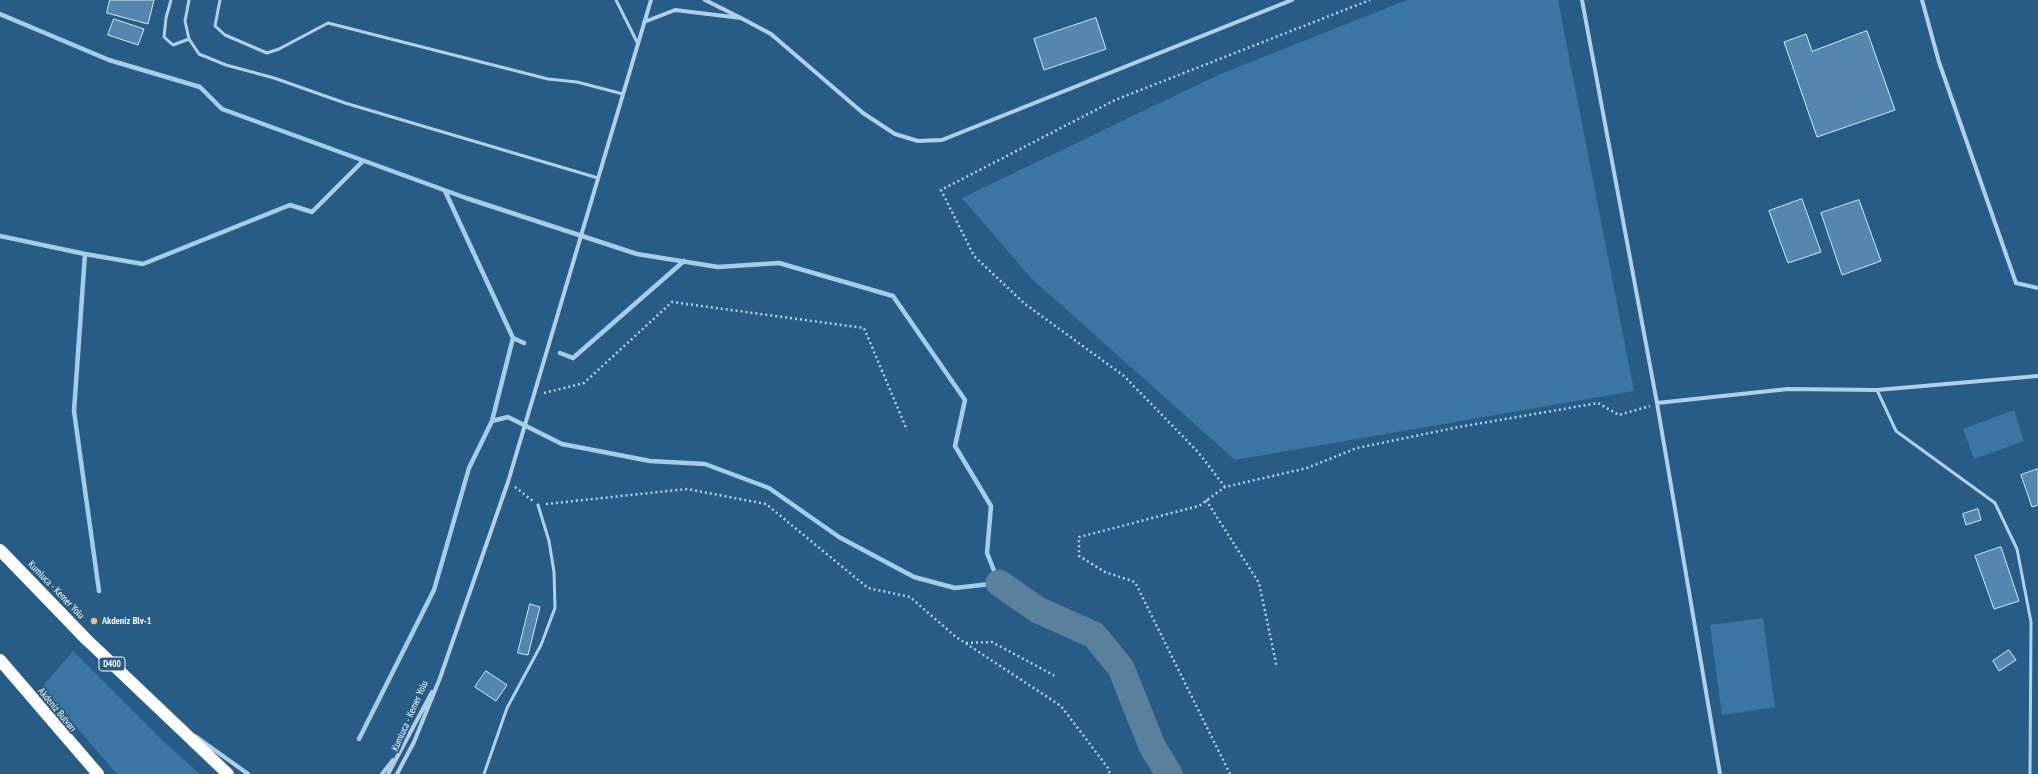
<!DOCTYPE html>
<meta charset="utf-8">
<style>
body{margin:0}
canvas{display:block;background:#265c85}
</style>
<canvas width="2038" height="774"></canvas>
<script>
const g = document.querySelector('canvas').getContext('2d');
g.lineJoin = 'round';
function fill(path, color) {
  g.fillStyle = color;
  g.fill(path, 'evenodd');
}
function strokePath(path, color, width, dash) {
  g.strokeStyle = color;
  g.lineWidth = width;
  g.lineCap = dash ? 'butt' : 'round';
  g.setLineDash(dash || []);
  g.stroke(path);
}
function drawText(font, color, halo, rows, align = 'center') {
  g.font = font + ' "PT Sans Narrow",sans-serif';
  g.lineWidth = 4;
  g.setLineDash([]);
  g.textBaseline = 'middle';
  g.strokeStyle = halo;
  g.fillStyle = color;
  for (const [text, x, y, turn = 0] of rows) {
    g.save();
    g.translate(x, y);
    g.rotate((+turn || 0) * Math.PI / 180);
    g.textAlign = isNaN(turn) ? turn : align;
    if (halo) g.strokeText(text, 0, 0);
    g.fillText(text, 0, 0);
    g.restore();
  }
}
fill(new Path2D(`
 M1407 0H1558L1634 391 1235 460 1031 278 962 198 1218 75Z
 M2014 410 2024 441 1974 459 1963 429Z
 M1763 618 1775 707 1722 715 1710 625Z
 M73 651 163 741 200 774H117L42 687Z`), '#3b76a2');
strokePath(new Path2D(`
 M0 14 109 60 200 87 222 109 466 198 637 254 718 267 779 263 893 296 965 400 955 446 991 506 987 553 999 583 955 588 914 577 839 537 769 488 705 464 650 461 562 444 508 417 492 421 469 468 434 590 359 739
 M445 191 513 338 524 343
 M0 236 85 254
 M560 353 573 358 684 261
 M492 421 513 338
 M99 591 74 411 85 254 143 264 290 205 312 212 363 161`), '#a5cde8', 4.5);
strokePath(new Path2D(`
 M999 583 1038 610 1094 635 1121 668 1152 746 1169 774`), '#5b809c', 27);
const building = new Path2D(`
 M110 0H154L148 24 107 13Z
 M1096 18 1106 49 1044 70 1034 39Z
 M114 19 144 29 138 45 108 35Z
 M1867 31 1895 110 1817 137 1784 42 1806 34 1812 51Z
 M1802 199 1821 252 1788 263 1769 211Z
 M1859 200 1881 261 1842 275 1821 213Z
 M2038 469V505L2032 507 2021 475Z
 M1978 509 1981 520 1966 525 1963 514Z
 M2001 547 2019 601 1994 609 1975 556Z
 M530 604 540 607 528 655 518 653Z
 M2009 650 2016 660 1999 671 1993 661Z
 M486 671 507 685 496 701 475 687Z`);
fill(building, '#5387af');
strokePath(building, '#d4e8f6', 1);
strokePath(new Path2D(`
 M544 393 584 383 672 302 864 328 907 430
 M515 487 533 501
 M1225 487 1198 452 1124 376 1025 304 974 256 941 190 1115 100 1370 0
 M1206 500 1259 583 1277 668
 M546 504 687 489 766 504 868 588 910 597 956 637 1061 706 1108 768 1110 774
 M966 643 992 642 1055 676
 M1230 774 1135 582 1105 572 1079 556V537L1199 506 1225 487 1307 468 1357 448 1459 427 1598 403 1619 415 1650 406`), '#b0d0e8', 2.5, [2, 3]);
strokePath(new Path2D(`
 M171 0 166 18 164 37 173 45 189 39
 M189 0 185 21 189 39 199 54 226 65 274 78 345 103 598 178
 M220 0 215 26 225 35 267 53 279 49 328 23 548 79 577 82 623 94
 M616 0 638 44
 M1877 390 1896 431 1995 503 2017 549 2031 622 2030 774
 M484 774 507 708 541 645 555 608 554 572 549 541 538 505`), '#b0d0e8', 3);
strokePath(new Path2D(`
 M1582 0 1657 403 1720 774
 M1922 0 1939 62 2016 283 2038 288
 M741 18 771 34 863 113 895 134 918 141 942 140 1292 0
 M644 22 675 10 741 18 705 0
 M1657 403 1788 389 1877 390 2038 376
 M195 736 248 774
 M382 774 393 760
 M388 774 432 692
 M397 774 414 742 440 678 508 482 651 0`), '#b0d0e8', 4);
strokePath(new Path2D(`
 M0 550 86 639 228 774
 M0 660 98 774`), '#fff', 12);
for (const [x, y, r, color] of [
 [94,621,4,"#f1be75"]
]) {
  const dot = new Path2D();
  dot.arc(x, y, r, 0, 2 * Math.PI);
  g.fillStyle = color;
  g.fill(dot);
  strokePath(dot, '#265c85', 1.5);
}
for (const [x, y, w] of [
 [112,664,26]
]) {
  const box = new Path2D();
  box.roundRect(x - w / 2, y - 7, w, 14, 3);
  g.fillStyle = '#265c85';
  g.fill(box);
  strokePath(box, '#fff', 1);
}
drawText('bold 9px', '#fff', null, [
 ["D400",112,664]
]);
drawText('10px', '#fff', '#265c85', [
 ["Kumluca - Kemer Yolu",56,590,46],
 ["Akdeniz Bulvarı",57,710,50],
 ["Kumluca - Kemer Yolu",410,716,-66]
]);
drawText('bold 10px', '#fff', '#265c85', [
 ["Akdeniz Blv-1",102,621]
], 'left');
</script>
